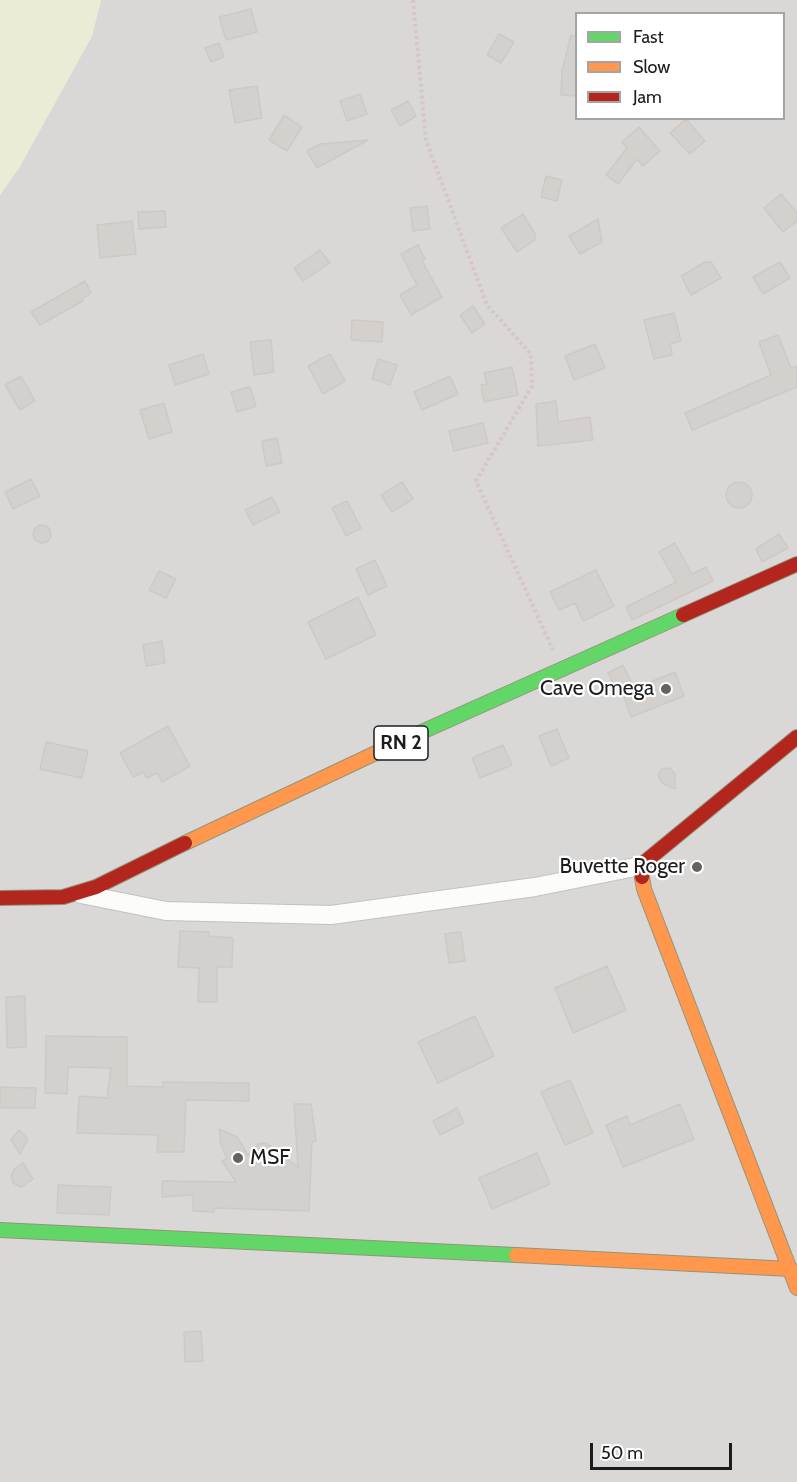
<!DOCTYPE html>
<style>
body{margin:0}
#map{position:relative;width:797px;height:1482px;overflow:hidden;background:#ebe8e4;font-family:Cabin,sans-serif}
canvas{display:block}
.legend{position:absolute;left:575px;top:12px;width:210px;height:108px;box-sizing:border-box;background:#fff;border:2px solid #a4a4a4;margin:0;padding:8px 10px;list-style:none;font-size:18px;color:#1c1c1c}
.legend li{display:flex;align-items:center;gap:12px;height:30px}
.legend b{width:30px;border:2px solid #a4a4a4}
.scale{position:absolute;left:590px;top:1443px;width:142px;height:27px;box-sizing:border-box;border:3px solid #1c1c1c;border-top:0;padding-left:8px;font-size:18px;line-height:21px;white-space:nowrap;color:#1c1c1c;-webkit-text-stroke:4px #fff;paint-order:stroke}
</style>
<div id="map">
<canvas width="797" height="1482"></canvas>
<ul class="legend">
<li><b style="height:8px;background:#63d668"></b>Fast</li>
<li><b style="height:8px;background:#ff974d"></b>Slow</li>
<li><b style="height:8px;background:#b3261e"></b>Jam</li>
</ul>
<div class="scale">50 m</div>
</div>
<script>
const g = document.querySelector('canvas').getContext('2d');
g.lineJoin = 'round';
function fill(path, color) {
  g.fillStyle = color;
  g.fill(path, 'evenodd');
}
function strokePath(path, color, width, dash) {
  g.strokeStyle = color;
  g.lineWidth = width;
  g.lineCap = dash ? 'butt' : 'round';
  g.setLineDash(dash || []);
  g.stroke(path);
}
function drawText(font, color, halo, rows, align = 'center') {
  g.font = font + ' Cabin,sans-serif';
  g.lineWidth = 4.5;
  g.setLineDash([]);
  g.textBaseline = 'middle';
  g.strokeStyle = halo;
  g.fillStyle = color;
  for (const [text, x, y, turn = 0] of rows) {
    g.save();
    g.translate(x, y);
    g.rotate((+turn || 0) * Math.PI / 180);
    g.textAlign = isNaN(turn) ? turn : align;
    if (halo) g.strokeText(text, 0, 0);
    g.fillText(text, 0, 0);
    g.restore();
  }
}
fill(new Path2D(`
 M101 0H797V1482H0V195L19 168 92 36ZM576 14H784V118H576Z`), '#dad8d6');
fill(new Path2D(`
 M0 0H101L92 36 19 168 0 195Z`), '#ecebd6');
const building = new Path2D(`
 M251 9 257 32 226 40 219 17Z
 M499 34 514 42 501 63 487 55Z
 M571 35 576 36V96L561 95 562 71Z
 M219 43 224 57 211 62 205 48Z
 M257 86 262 118 235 123 229 90Z
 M360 94 367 114 347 121 340 101Z
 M408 101 416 116 400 126 391 110Z
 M284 115 302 127 287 151 269 140Z
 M686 119 705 141 690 154 670 133Z
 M639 127 660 151 643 166 637 159 618 184 606 175 627 148 622 142Z
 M368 140 317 168 307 151 320 144Z
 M546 176 562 180 557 201 541 197Z
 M781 194 797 213V221L783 232 764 208Z
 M427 206 430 229 413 231 410 208Z
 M165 211 166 227 139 229 138 212Z
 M523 214 535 234V240L517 252 501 228Z
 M598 219 602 242 580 254 569 236Z
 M132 221 136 254 100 258 97 225Z
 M418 245 425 259 422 261 442 297 411 315 400 295 417 285 401 254Z
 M320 250 330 263 303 281 294 268Z
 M705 262H711L721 278 691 295 681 276Z
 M780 262 790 278 763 294 753 277Z
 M85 281 91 293 82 299 83 301 40 325 31 312Z
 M473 306 485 324 472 333 460 315Z
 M674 313 681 341 670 344 672 355 654 359 644 320Z
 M352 320 383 322 382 342 351 340Z
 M778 335 791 368 797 366V387L692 430 685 413 771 375 759 342Z
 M271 340 274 372 254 375 250 342Z
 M595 344 605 368 574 380 565 356Z
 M203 354 209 374 175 385 169 365Z
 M330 354 345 381 323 394 308 366Z
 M378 359 397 365 390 385 372 379Z
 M512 367 518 395 484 402 481 385 487 384 484 373Z
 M21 376 35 401 20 410 5 385Z
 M450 376 458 394 422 410 414 392Z
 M250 387 256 406 237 412 231 392Z
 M556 401 558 422 590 417 593 440 538 446 536 404Z
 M164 403 172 432 149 439 140 410Z
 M483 423 488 443 454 451 449 431Z
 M277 438 282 463 266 466 262 441Z
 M31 479 40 496 13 509 5 492Z
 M402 482 413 499 392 512 381 495Z
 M726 495a13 13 0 1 1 26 0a13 13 0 1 1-26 0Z
 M272 497 280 512 253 525 245 510Z
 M347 501 361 528 346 536 332 508Z
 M33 534a9 9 0 1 1 18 0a9 9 0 1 1-18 0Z
 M779 534 788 548 762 562 756 549Z
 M675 543 692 574 706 567 713 581 632 620 626 607 676 582 659 552Z
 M375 560 387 586 368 595 356 569Z
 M596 570 614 606 583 621 575 603 559 610 550 592Z
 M159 571 176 579 166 598 149 590Z
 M358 597 376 635 326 659 308 622Z
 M162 641 165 663 146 666 143 645Z
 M623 665 634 688 628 691 675 672 684 696 631 717 623 694 620 696 608 673Z
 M168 726 190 766 162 782 157 773 147 778 143 772 133 777 120 753Z
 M557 729 569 758 551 766 539 736Z
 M46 742 88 751 82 778 40 769Z
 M503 745 512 765 480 778 472 758Z
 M670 768 675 774V789L662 783 658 775 662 769Z
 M180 931 209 932V936L233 938 232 967H217V1002H198L199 968 178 967Z
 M461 932 465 961 449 963 445 934Z
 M607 966 626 1010 573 1033 555 988Z
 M25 996 26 1047 7 1048 6 997Z
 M475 1016 494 1056 438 1083 418 1042Z
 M46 1036 127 1037V1086L163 1087V1082L249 1083V1101L186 1100 184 1152H157L158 1135 77 1133 79 1096 107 1098 111 1068 68 1067 67 1094 45 1093Z
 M570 1080 593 1133 565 1145 541 1092Z
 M0 1087 36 1088 35 1108H0Z
 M294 1104H311L316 1141 312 1142 309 1211 214 1208V1212L193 1211V1195L162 1197V1181L236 1182 222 1161 227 1158 221 1145 219 1129 237 1137 248 1155 258 1144 266 1143 298 1167Z
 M680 1104 694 1139 623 1167 606 1125 627 1116 630 1125Z
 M457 1108 464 1123 440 1135 433 1121Z
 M19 1130 28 1139 20 1154 11 1140Z
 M537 1153 550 1184 492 1209 479 1178Z
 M23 1163 33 1179 21 1187 13 1183 11 1176 14 1169Z
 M58 1185 111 1187 109 1215 57 1213Z
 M201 1331 203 1361 185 1362 184 1332Z`);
fill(building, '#d3d0cd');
strokePath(building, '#cec9c5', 1.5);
const street = new Path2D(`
 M81 894 166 911 331 915 535 887 640 866`);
const fast = new Path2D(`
 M397 743 683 615
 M0 1230 516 1255`);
const slow = new Path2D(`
 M185 843 397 743
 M642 877 644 889 797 1288
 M516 1255 791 1269`);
const jam = new Path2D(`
 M683 615 797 564
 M642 877 640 866 797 737
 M0 898 63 897 96 887 185 843`);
strokePath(street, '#c3c2c0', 20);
strokePath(fast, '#94947c', 16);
strokePath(slow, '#94947c', 16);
strokePath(jam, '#94947c', 16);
strokePath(new Path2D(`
 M413 0 426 140 487 305 531 354 532 386 476 481 553 650`), '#d7c6c3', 4, [3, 3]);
strokePath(street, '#fcfcfb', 18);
strokePath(fast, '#63d668', 14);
strokePath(slow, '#ff974d', 14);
strokePath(jam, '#b3261e', 14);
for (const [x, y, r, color] of [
 [666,689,6,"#646362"],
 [697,867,6,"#646362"],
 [238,1158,6,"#646362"]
]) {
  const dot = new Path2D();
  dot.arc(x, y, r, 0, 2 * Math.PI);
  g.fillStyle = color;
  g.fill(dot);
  strokePath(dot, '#fff', 2);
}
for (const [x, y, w] of [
 [401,743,54]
]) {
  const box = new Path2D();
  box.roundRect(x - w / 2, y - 17, w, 34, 4.5);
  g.fillStyle = '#fff';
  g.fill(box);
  strokePath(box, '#1c1c1c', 1.5);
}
drawText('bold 20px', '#1c1c1c', null, [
 ["RN 2",401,743]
]);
drawText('21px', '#1c1c1c', '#fff', [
 ["Cave Omega",654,689],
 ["Buvette Roger",685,867],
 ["MSF",250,1158,"left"]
], 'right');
</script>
